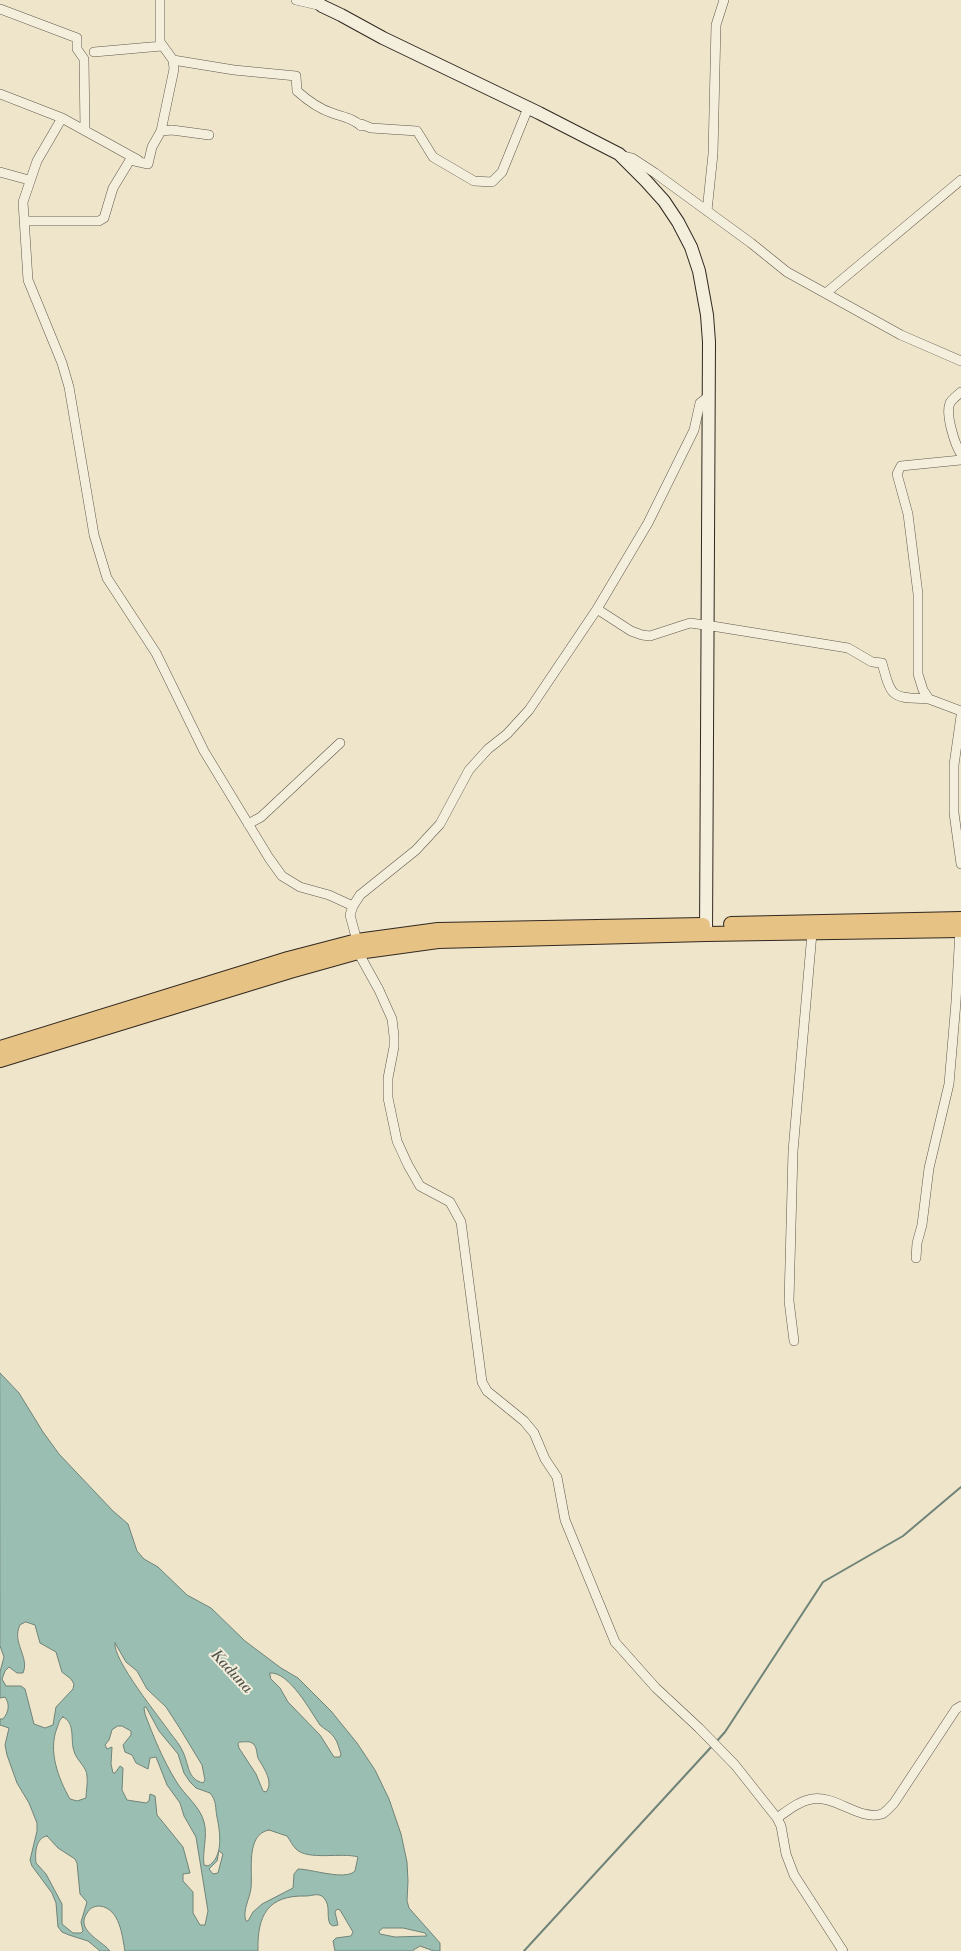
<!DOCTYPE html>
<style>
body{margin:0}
canvas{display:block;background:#eee5ca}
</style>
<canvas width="961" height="1951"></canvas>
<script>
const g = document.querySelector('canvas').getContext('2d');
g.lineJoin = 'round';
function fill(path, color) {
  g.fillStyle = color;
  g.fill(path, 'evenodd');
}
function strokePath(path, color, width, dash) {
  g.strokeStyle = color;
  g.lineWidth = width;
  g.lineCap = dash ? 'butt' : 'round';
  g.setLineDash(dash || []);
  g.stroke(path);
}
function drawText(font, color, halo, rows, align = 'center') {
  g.font = font + ' "Libre Bodoni",serif';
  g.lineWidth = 4;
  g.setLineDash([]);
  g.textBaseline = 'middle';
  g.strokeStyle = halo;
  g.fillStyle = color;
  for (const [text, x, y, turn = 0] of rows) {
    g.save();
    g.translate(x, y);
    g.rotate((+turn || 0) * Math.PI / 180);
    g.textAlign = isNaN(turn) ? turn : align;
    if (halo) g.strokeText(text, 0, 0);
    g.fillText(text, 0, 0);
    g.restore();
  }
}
const water = new Path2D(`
 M0 1373 19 1393 43 1432 59 1454 113 1511 128 1524 137 1551 144 1559 158 1567 187 1595 211 1608 245 1641 281 1668 298 1678 331 1711 357 1743 375 1770 389 1799 401 1834 407 1862 408 1881 407 1901 409 1908 440 1943V1951H434L420 1946 412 1951H335L333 1941 336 1938 351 1936 353 1932 340 1910 337 1909 335 1912 338 1925 333 1926 330 1924C326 1916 331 1906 324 1898 319 1892 312 1896 306 1896 268 1895 257 1915 258 1951H125C122 1935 120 1909 100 1906 94 1906 90 1908 87 1913 75 1930 101 1940 110 1951H100L88 1941 69 1935 62 1932 58 1927 56 1903 52 1893 32 1866 30 1860 37 1831V1823L29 1803 17 1783 7 1755 5 1745 9 1728 0 1725V1719H3C9 1712 10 1704 5 1697L0 1698V1672L4 1657 0 1646ZM26 1622 35 1625 40 1643 56 1652 62 1672 71 1679 74 1684 73 1689 56 1707 53 1725 45 1728 34 1724 25 1689 21 1686H6L2 1679 5 1671 9 1667 17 1673H23C30 1657 11 1642 20 1625ZM115 1643 126 1662 137 1671 147 1689 166 1707 179 1727 202 1765 205 1780 203 1783C187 1779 189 1764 183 1752 180 1745 175 1739 171 1734 160 1718 112 1659 115 1643ZM270 1673C289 1671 311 1712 320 1725 324 1729 331 1732 334 1737 338 1742 339 1749 341 1754L340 1757H334L320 1735 288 1702 280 1688 271 1679ZM146 1707 159 1731 178 1754 184 1773 190 1782 196 1788 210 1793C217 1801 215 1808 217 1817 220 1832 224 1857 208 1866L204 1865C202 1851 208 1836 204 1822 200 1806 184 1795 176 1781 163 1760 154 1738 145 1714L144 1708ZM63 1717C76 1723 70 1741 74 1751 76 1760 87 1767 87 1776 88 1783 86 1791 86 1798L77 1801 70 1799C58 1778 48 1751 57 1728 59 1723 59 1720 63 1717ZM118 1726H122L131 1731V1735L123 1745 125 1752 132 1755 136 1763 148 1769 150 1758 156 1757 167 1785 180 1803 184 1816 196 1837 208 1911 205 1925H200L193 1913V1892L183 1881V1874L190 1873 183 1847 157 1815 155 1796 150 1794 149 1801 146 1803 127 1800 122 1790 123 1768 120 1766 115 1773H113L111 1764 112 1747 107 1749 105 1745 109 1740 112 1730ZM240 1742C243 1742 250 1741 252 1743 258 1746 256 1756 259 1760 264 1768 274 1783 266 1792L263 1791 256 1774 239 1748 238 1744ZM269 1830 287 1836C290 1840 292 1845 296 1849 308 1861 342 1852 358 1857L355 1871C345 1881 312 1869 298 1869L294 1874 293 1888 262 1904 253 1912 248 1921H246C242 1911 250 1898 251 1888 253 1872 245 1834 269 1830ZM47 1836 58 1848 75 1859 77 1863 80 1894 87 1902 81 1922 83 1931 81 1933H73L62 1924V1904L46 1874 36 1863C35 1854 35 1838 47 1836ZM219 1851 223 1854 218 1873 213 1874 209 1869 217 1861ZM383 1928H403L425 1933 427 1936 395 1937 380 1934 379 1932Z`);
fill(water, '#9abfb2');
strokePath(water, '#708378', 1);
strokePath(new Path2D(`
 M716 1742 725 1732 823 1582 903 1536 961 1487
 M524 1951 713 1745`), '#708378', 2);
const street = new Path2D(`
 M296 0 322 6
 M0 9 77 38V49L84 59 85 130
 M94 52 162 46
 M173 60 234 70 296 76 297 91C307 100 320 109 332 113 343 117 353 118 361 126
 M0 94 62 118 138 160
 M62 118 37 161 23 202 28 280 62 363 69 387 94 535 107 578 156 653 204 751 269 858 282 876 300 887 329 895 353 906
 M361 124 371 128 417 131 433 157 474 181 492 182 502 172 528 108
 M161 131 172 130 209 135
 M620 155 632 158 655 173 751 243 787 272 901 335 961 361
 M0 172 29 180
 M707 211 713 154 716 25 724 0
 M24 221H99L104 218 113 188 130 160 148 164 152 147 161 131 174 69 173 60 160 42V0
 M826 293 961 180
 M961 392C958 395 952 399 950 403 945 414 955 445 961 454
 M961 460 901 466 897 474 908 514 918 594V674L923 690 929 699 961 711
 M597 609 631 631 642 635 650 636 690 623 712 626 848 648 872 662 882 663C892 700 892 697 929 699
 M961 716 954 765V813L961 864
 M248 824 261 817 340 743
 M357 941 350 915 353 906 360 895 416 850 440 824 469 770 488 749 507 734 529 710 597 609 648 523 694 430 700 403 709 396
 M358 952 379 990 392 1019 394 1036V1047L388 1078V1098L397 1141 408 1165 420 1186 450 1202 461 1222 482 1382 487 1391 524 1421 534 1433 545 1459 557 1477 565 1520 615 1642 656 1688 699 1728 735 1765 777 1818 781 1826 786 1854 794 1875 843 1951
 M916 1258 917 1243 922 1225 929 1168 949 1084 956 1002 960 930
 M794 1341 789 1301 793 1151 812 933
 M777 1818C787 1811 799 1801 812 1799 836 1795 859 1821 882 1814 886 1812 890 1807 894 1803L956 1709 961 1706`);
const secondary = new Path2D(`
 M315 0 322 6 341 15 383 38 539 113 619 154 646 181 664 201 678 222 691 247 699 271 707 315 709 342 706 934`);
const primary = new Path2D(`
 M731 924 961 919
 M0 1048 288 959 357 941 438 930 703 925
 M0 1060 290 971 358 952 438 941 706 934 961 930`);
strokePath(street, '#61574a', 10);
strokePath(secondary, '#322820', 14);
strokePath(primary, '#322820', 16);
strokePath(street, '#f4eedd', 9);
strokePath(secondary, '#f4eedd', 12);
strokePath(primary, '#e7c285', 14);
drawText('italic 15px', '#51554c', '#f4eedd', [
 ["Kaduna",231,1672,47]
]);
</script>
